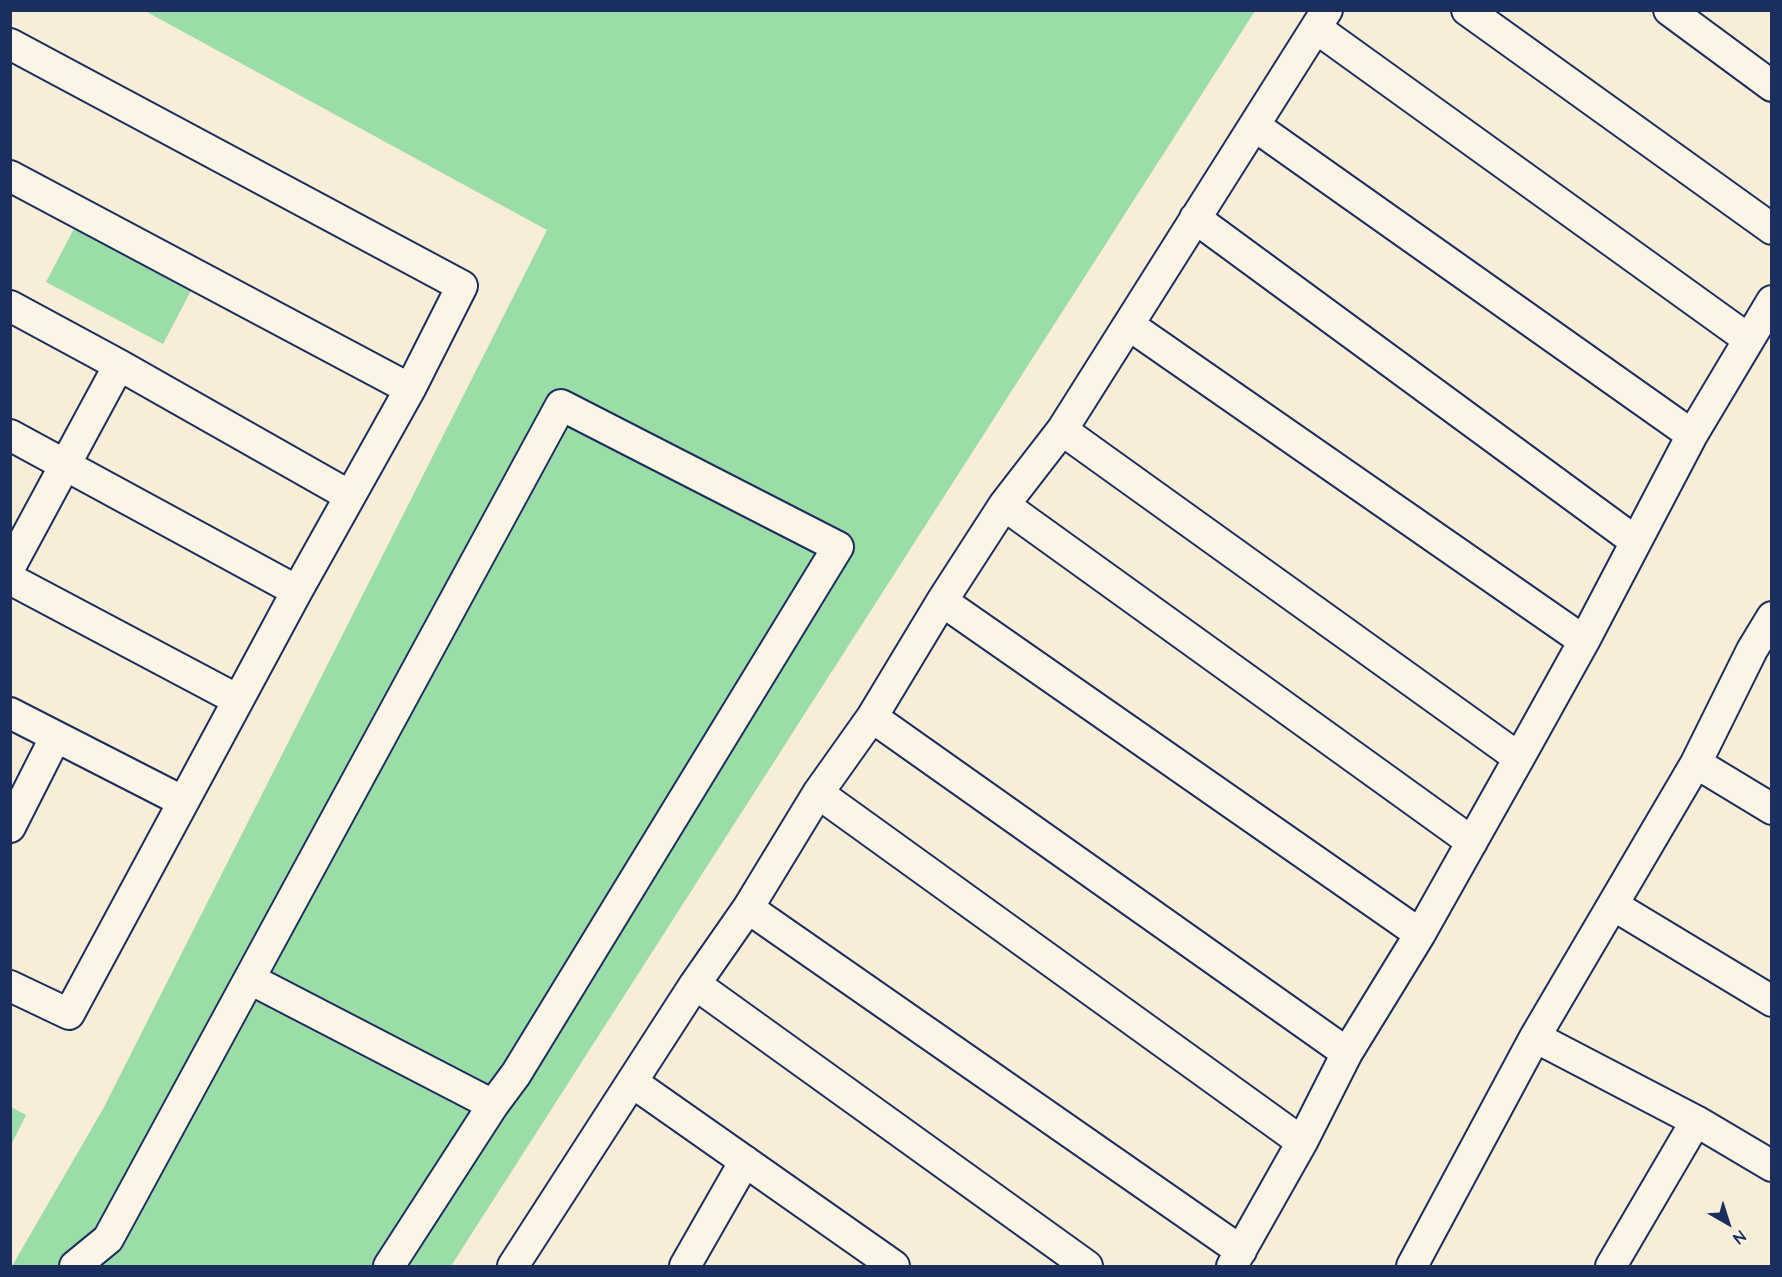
<!DOCTYPE html>
<style>
body{margin:0}
#map{position:relative;width:1782px;height:1277px;overflow:hidden;background:#f8edd7;font-family:"Architects Daughter",sans-serif}
canvas{display:block}
.frame{position:absolute;inset:0;border:12px solid #1b2f5e;pointer-events:none}
.north{position:absolute;left:1698px;top:1193px;width:60px;height:60px;-webkit-text-stroke:4px #fcf5e5;paint-order:stroke;rotate:141deg;font-size:16px;font-weight:700;line-height:24px;text-align:center;color:#1b2f5e}
.north::after{content:'';display:block;margin:auto;width:21px;height:27px;background:#1b2f5e;clip-path:polygon(50% 0,100% 100%,50% 72%,0 100%)}
</style>
<div id="map">
<canvas width="1782" height="1277"></canvas>
<div class="frame"></div>
<div class="north">N</div>
</div>
<script>
const g = document.querySelector('canvas').getContext('2d');
g.lineJoin = 'round';
function fill(path, color) {
  g.fillStyle = color;
  g.fill(path, 'evenodd');
}
function strokePath(path, color, width, dash) {
  g.strokeStyle = color;
  g.lineWidth = width;
  g.lineCap = dash ? 'butt' : 'round';
  g.setLineDash(dash || []);
  g.stroke(path);
}
fill(new Path2D(`
 M145 11H1255L451 1266H12L103 1109 547 230Z
 M88 202 205 264 163 344 46 282Z
 M11 1107 26 1115 11 1145Z`), '#9bdda7');
const minor = new Path2D(`
 M1467 10 1772 229
 M1669 10 1772 86
 M1316 28 1748 339
 M10 44 462 286 410 389 297 591 69 1014 10 986
 M1255 126 1692 435
 M10 176 410 389
 M1195 218 1635 541
 M10 306 119 365 350 496
 M1129 325 1584 641
 M1062 430 1519 758
 M10 435 297 591
 M1004 505 1472 842
 M10 567 119 365
 M10 579 238 700
 M942 601 1420 934
 M10 713 182 801
 M872 717 1347 1053
 M1696 763 1772 809
 M818 793 1302 1142
 M10 827 55 738
 M1613 905 1772 1001
 M748 908 1241 1251
 M250 979 493 1105
 M695 984 1087 1266
 M1535 1037 1696 1121 1772 1166
 M632 1082 894 1266
 M75 1266 108 1239 561 405 838 547 516 1074 493 1105 389 1266
 M513 1266 695 984 748 908 818 793 872 717 942 601 1004 505 1062 430 1327 10
 M685 1266 745 1161
 M1232 1266 1302 1142 1347 1053 1420 934 1519 758 1584 641 1692 435 1772 301
 M1412 1266 1535 1037 1696 763 1752 650 1772 617
 M1611 1266 1696 1121`);
strokePath(minor, '#1b2f5e', 34);
strokePath(minor, '#fcf5e5', 30);
</script>
